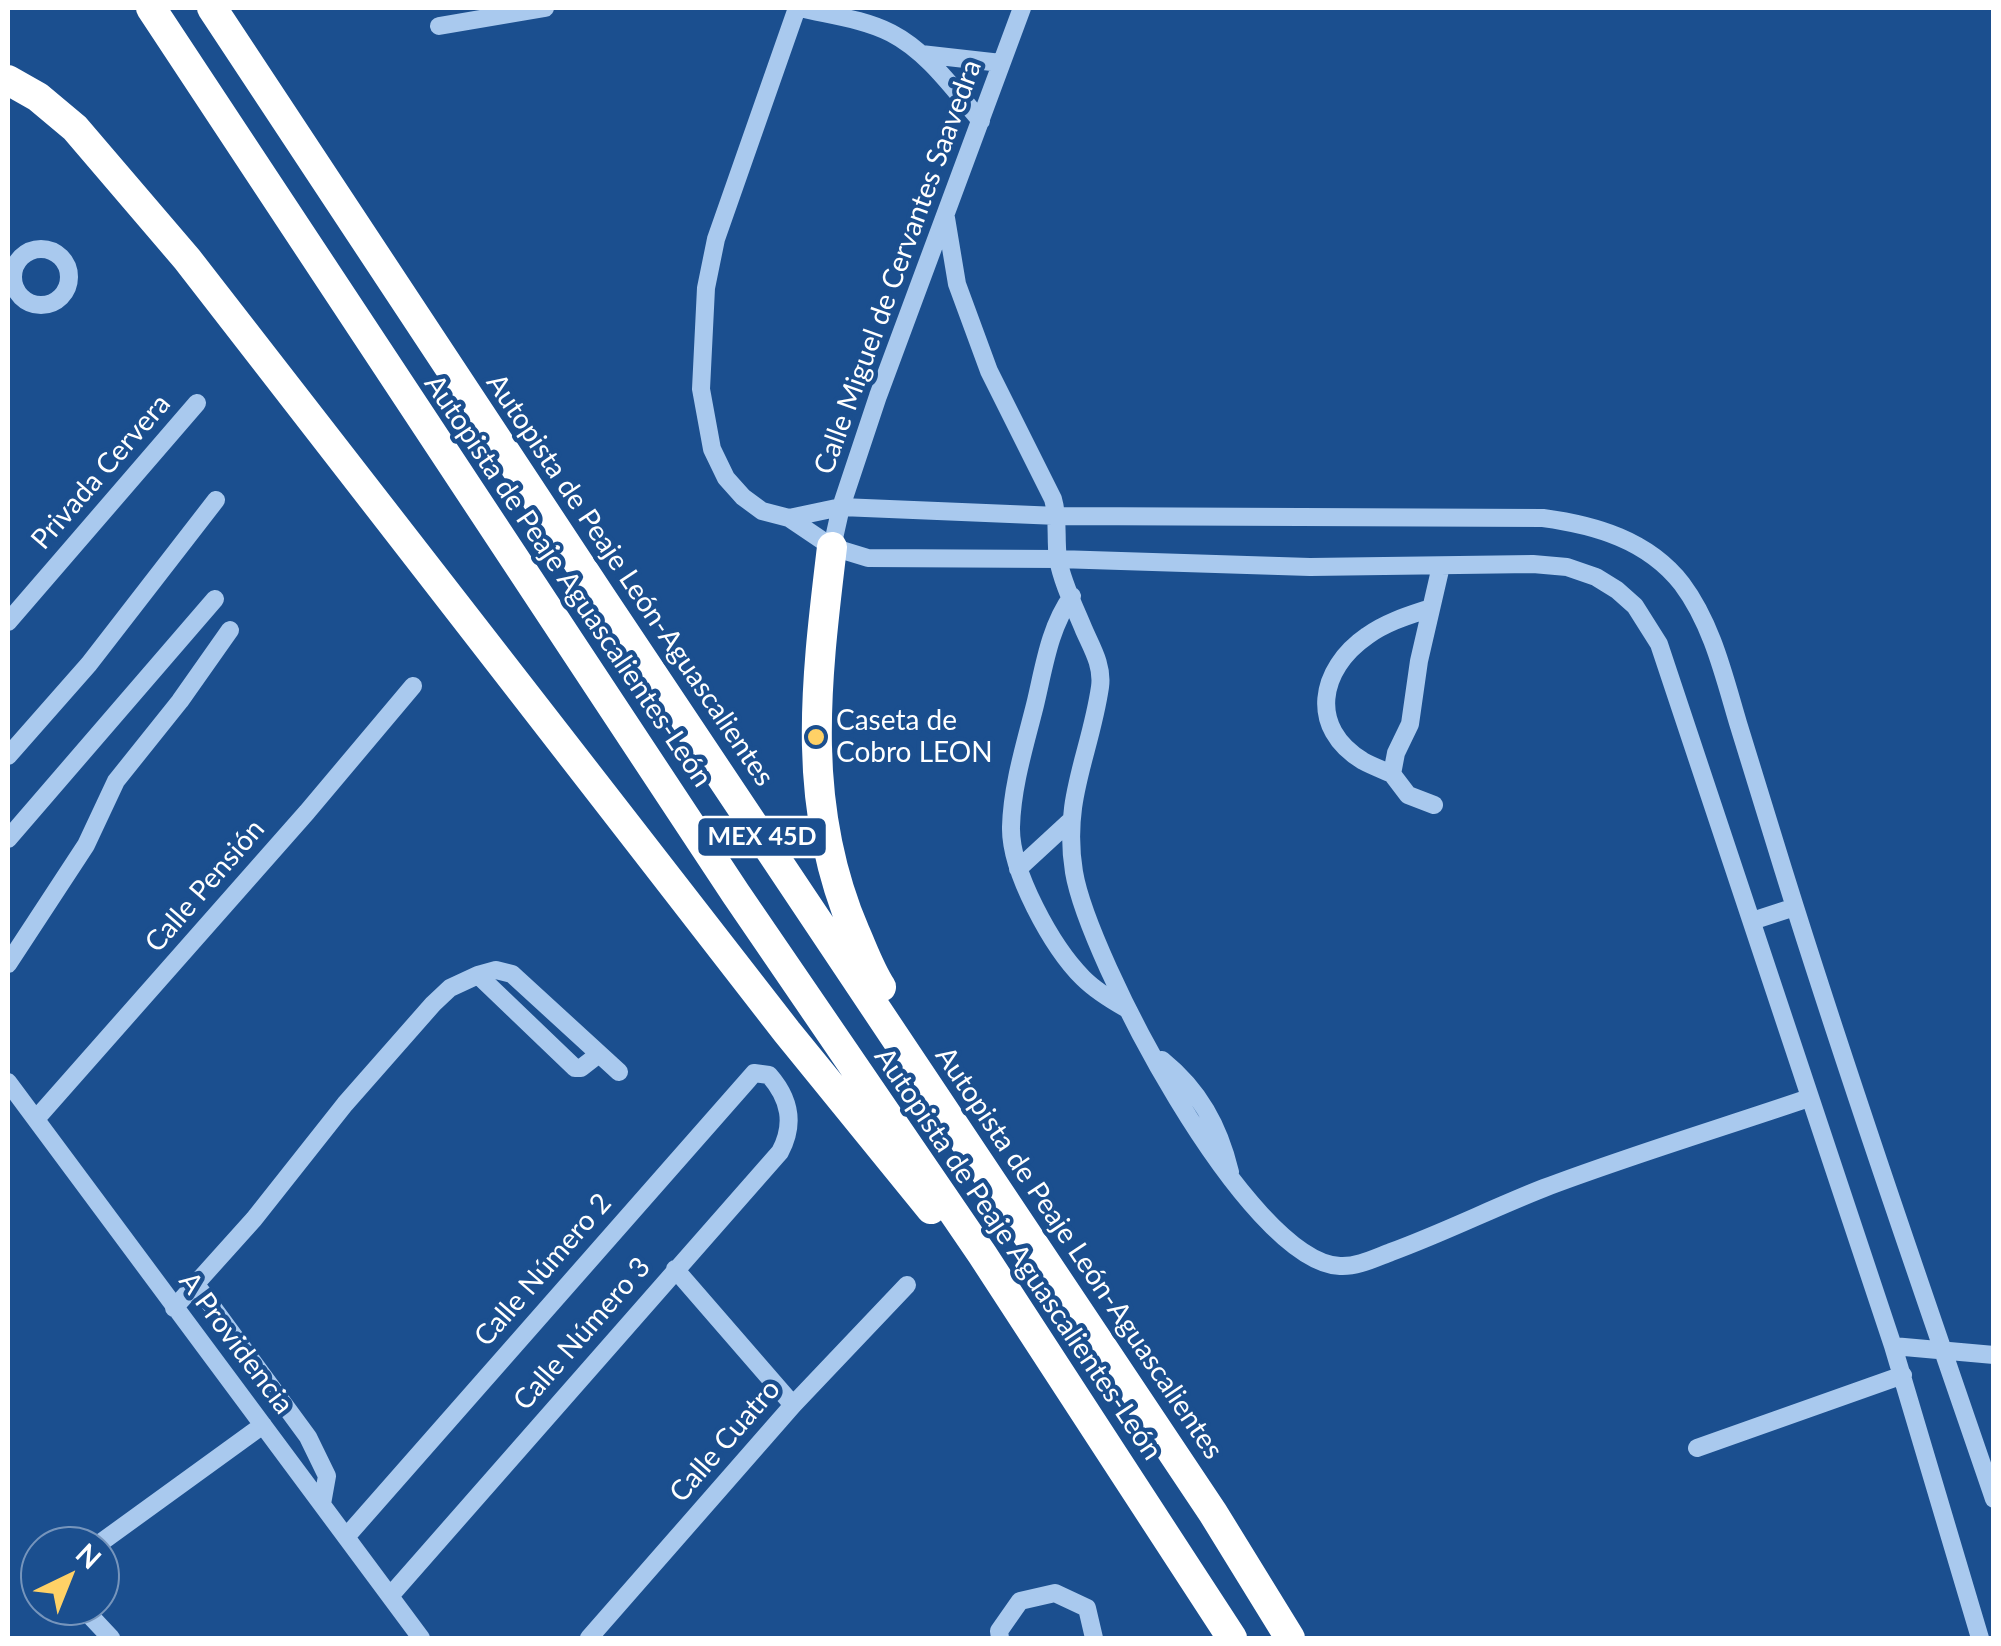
<!DOCTYPE html>
<meta charset="utf-8">
<style>
body{margin:0}
#map{position:relative;width:2001px;height:1646px;overflow:hidden;background:#1b4f8f;font-family:Lato,sans-serif}
canvas{display:block}
.frame{position:absolute;inset:0;border:10px solid #fff;pointer-events:none}
.north{position:absolute;left:20px;top:1526px;width:100px;height:100px;box-sizing:border-box;background:#1b4f8f;border:2px solid #7695bc;border-radius:50%;rotate:43deg;font-size:28px;font-weight:700;line-height:40px;text-align:center;color:#fff}
.north::after{content:'';display:block;margin:auto;width:35px;height:45px;background:#ffd166;clip-path:polygon(50% 0,100% 100%,50% 72%,0 100%)}
</style>
<div id="map">
<canvas width="2001" height="1646"></canvas>
<div class="frame"></div>
<div class="north">N</div>
</div>
<script>
const g = document.querySelector('canvas').getContext('2d');
g.lineJoin = 'round';
function strokePath(path, color, width, dash) {
  g.strokeStyle = color;
  g.lineWidth = width;
  g.lineCap = dash ? 'butt' : 'round';
  g.setLineDash(dash || []);
  g.stroke(path);
}
function drawText(font, color, halo, rows, align = 'center') {
  g.font = font + ' Lato,sans-serif';
  g.lineWidth = 9;
  g.setLineDash([]);
  g.textBaseline = 'middle';
  g.strokeStyle = halo;
  g.fillStyle = color;
  for (const [text, x, y, turn = 0] of rows) {
    g.save();
    g.translate(x, y);
    g.rotate((+turn || 0) * Math.PI / 180);
    g.textAlign = isNaN(turn) ? turn : align;
    if (halo) g.strokeText(text, 0, 0);
    g.fillText(text, 0, 0);
    g.restore();
  }
}
strokePath(new Path2D(`
 M797 8 716 239 706 288 701 389 712 449 726 478 743 497 762 511 789 518 832 547 868 558 1058 559 1310 567 1533 564 1567 567 1596 577 1617 590 1635 606 1659 644 1893 1346 1980 1638
 M800 8C829 15 864 19 891 33 928 52 954 90 981 121
 M439 26 545 8
 M921 54 1001 63
 M946 218 957 284 989 371 1053 499C1059 519 1055 538 1058 559 1062 582 1075 608 1084 630 1092 648 1103 666 1100 687 1090 755 1062 799 1074 872 1088 956 1247 1262 1340 1266 1357 1267 1375 1258 1391 1252 1443 1233 1493 1208 1544 1188 1631 1155 1721 1128 1809 1098
 M13 277a28 28 0 1 1 56 0a28 28 0 1 1-56 0Z
 M789 518 841 507 1058 516 1543 518C1595 525 1648 540 1682 584 1712 624 1724 676 1738 723 1757 784 1775 844 1794 904 1857 1103 1926 1301 1994 1499
 M832 547 841 507 878 396 1022 8
 M1072 596C1049 628 1044 668 1035 705 1025 745 1012 786 1011 827 1010 871 1052 947 1083 978 1096 991 1111 1000 1127 1009
 M8 622 197 403
 M8 756 89 664 216 500
 M1392 774C1383 770 1372 766 1363 761 1308 728 1319 669 1367 636 1386 622 1410 615 1431 608
 M1434 805 1408 795 1392 774 1396 753 1410 724 1419 661 1441 566
 M8 839 215 599
 M1018 869 1069 822
 M1752 921 1795 907
 M8 964 86 845 116 781 180 701 230 630
 M478 975 575 1068H581L599 1054
 M1162 1060C1199 1090 1219 1126 1230 1172
 M8 1082 421 1638
 M36 1119 307 812 413 686
 M675 1269 793 1405
 M195 1283 308 1437 327 1476 322 1504
 M174 1308 254 1219 345 1104 433 1004 450 988 478 975 496 970 512 974 619 1072
 M1893 1346 1994 1355
 M1697 1448 1903 1375
 M346 1537 748 1080 754 1073 769 1075C790 1099 795 1124 780 1152L390 1596
 M96 1546 263 1425
 M81 1606 111 1638
 M589 1638 793 1405 907 1285
 M1000 1638 999 1631 1020 1601 1055 1593 1087 1608 1094 1638`), '#a9c9ee', 18);
strokePath(new Path2D(`
 M151 8 736 894 982 1254 1232 1638
 M212 8 601 597 1213 1513 1290 1638
 M8 80 38 97 75 128 187 259 787 1032 931 1209
 M832 547C816 681 800 804 855 932 863 950 870 970 881 987`), '#fff', 30);
for (const [x, y, r, color] of [
 [816,737,10,"#ffd166"]
]) {
  const dot = new Path2D();
  dot.arc(x, y, r, 0, 2 * Math.PI);
  g.fillStyle = color;
  g.fill(dot);
  strokePath(dot, '#1b4f8f', 4);
}
for (const [x, y, w] of [
 [762,837,130]
]) {
  const box = new Path2D();
  box.roundRect(x - w / 2, y - 20, w, 40, 8);
  g.fillStyle = '#1b4f8f';
  g.fill(box);
  strokePath(box, '#fff', 2.5);
}
drawText('bold 25px', '#fff', null, [
 ["MEX 45D",762,837]
]);
drawText('28px', '#fff', '#1b4f8f', [
 ["Calle Miguel de Cervantes Saavedra",898,267,-70],
 ["Privada Cervera",101,472,-49],
 ["Autopista de Peaje León-Aguascalientes",630,580,56],
 ["Autopista de Peaje Aguascalientes-León",568,581,56],
 ["Calle Pensión",205,886,-49],
 ["Autopista de Peaje León-Aguascalientes",1079,1253,56],
 ["Autopista de Peaje Aguascalientes-León",1018,1254,56],
 ["Calle Número 2",543,1270,-49],
 ["Calle Número 3",582,1334,-49],
 ["A Providencia",236,1343,53],
 ["Calle Cuatro",725,1441,-49]
]);
drawText('28px', '#fff', '#1b4f8f', [
 ["Caseta de",836,721],
 ["Cobro LEON",836,753]
], 'left');
</script>
